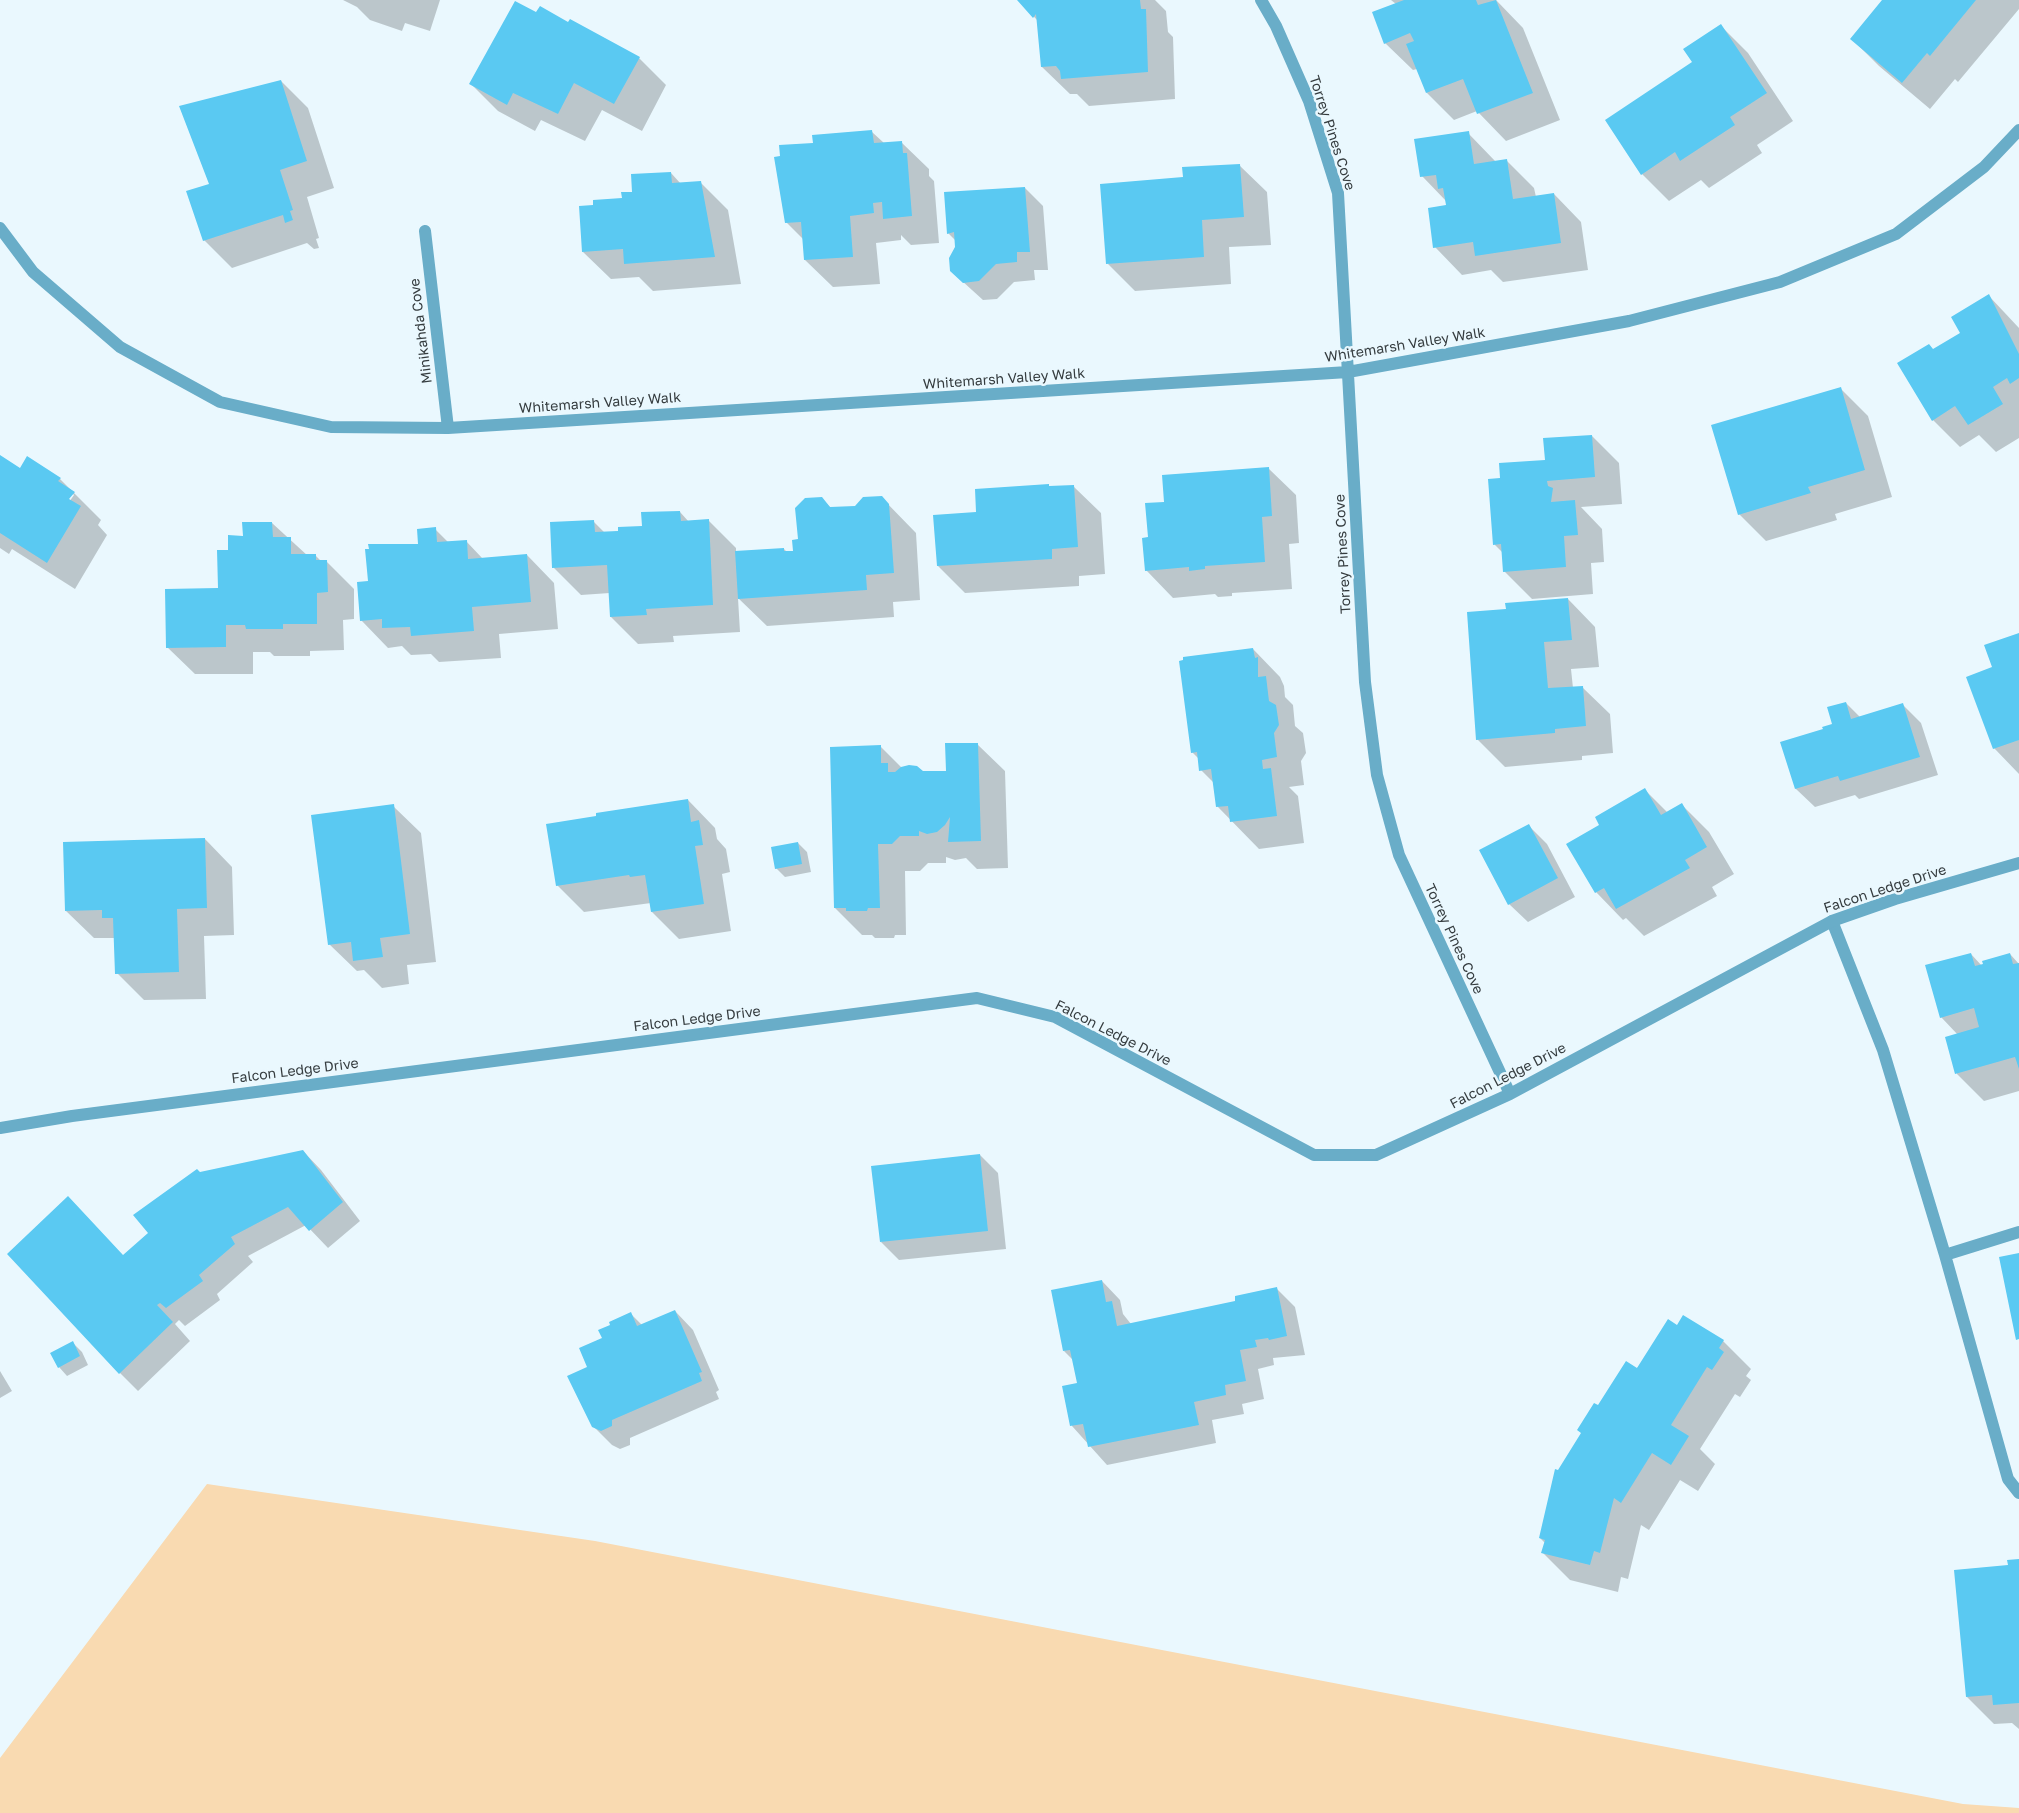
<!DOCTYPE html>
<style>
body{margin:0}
canvas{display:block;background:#eaf8fe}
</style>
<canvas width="2019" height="1813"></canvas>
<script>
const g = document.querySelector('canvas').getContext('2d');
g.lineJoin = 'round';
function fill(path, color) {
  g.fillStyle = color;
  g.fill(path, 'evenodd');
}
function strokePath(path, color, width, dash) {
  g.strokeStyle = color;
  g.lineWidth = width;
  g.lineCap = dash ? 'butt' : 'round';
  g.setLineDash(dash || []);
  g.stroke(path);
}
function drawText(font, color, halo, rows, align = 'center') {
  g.font = font + ' "Golos Text",sans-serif';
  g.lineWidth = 5;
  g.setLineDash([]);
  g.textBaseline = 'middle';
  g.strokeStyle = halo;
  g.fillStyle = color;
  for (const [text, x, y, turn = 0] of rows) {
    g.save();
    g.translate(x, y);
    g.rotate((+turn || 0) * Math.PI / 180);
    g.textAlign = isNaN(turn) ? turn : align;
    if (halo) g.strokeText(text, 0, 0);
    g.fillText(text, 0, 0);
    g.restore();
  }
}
fill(new Path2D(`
 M207 1484 595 1541 1963 1804 2019 1808V1813H0V1758Z`), '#f9dab1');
fill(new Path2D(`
 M343 0H440L430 31 405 23 402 31 370 20 357 7Z
 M1018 0H1155L1166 11 1168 32 1173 37 1175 99 1089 106 1077 94H1070L1042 67 1038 21Z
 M1391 0H1496L1523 28 1560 120 1506 141 1477 111 1454 120 1427 93 1417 69 1413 70 1385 43 1396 4Z
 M1884 0H2019V9L1958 82 1955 79 1930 109 1879 66 1852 39Z
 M536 14 568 23 639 58 666 85 642 131 602 110 585 141 541 120 535 131 498 111 471 84Z
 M1721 26 1748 53 1793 121 1757 145 1762 153 1709 188 1701 180 1669 201 1642 174Z
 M281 81 308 108 334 188 307 197 319 238 316 239 319 248 314 249 307 243 232 268 204 240Z
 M872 132 884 143 901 142 929 169V176L934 181 939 243 911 245 901 235V240L876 243 880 284 833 287 805 260 804 240 786 222 814 144Z
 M1468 133 1496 162 1507 161 1534 188 1536 197 1554 194 1581 222 1588 270 1503 282 1491 270 1462 275 1435 247 1447 202 1422 176Z
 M1239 165 1267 192 1271 245 1229 247 1231 284 1135 291 1108 264 1184 179Z
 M671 173 681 184 700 182 728 210 741 284 653 291 639 277 611 279 583 252 595 206 623 199Z
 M1025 188 1043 206 1048 270H1034L1035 280 1014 282 997 299 983 300 951 271 956 241 948 233Z
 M1989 296 2019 328V438L1996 452 1979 435 1960 447 1933 420 1934 350 1962 333Z
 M1840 388 1868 416 1892 497 1835 514 1837 520 1766 541 1739 514Z
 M1592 436 1619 463 1622 504 1581 507 1602 529 1604 562 1591 563 1593 594 1532 599 1504 571 1503 553 1495 545 1501 479 1547 461Z
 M0 456 20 469 60 479 101 520 98 525 107 535 75 589 12 549 9 554 0 548ZM72 493 74 495 67 505 65 504Z
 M1268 468 1296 495 1299 543 1289 544 1292 589 1232 593V596L1218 597 1215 594 1173 598 1146 570 1149 539 1166 503Z
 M1073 486 1101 513 1105 574 1079 576V586L965 593 938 566 977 513Z
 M881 497 916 533 920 600 893 602 894 617 767 626 738 598 740 632 673 636 674 642 638 644 611 617 610 593 581 595 553 567 594 522 605 533 643 528 680 512 689 522 709 521 736 548V552L784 549 787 552H794L822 499 832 509 855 507Z
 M272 523 308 556H316L321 561H326L354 589V619L343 620 344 650 310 651V656H274L270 652H253V674H195L167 647 219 590 230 551 244 537Z
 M435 529 449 543 466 541 483 559 527 555 554 583 558 629 499 634 501 658 439 662 431 654 411 655 402 646 388 648 361 620 369 582 419 545Z
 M1568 599 1595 627 1599 667 1571 669 1573 688 1582 687 1610 714 1613 753 1582 756V760L1505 767 1477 739 1507 610Z
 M2019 634V774L1994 748V668Z
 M1253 649 1280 677 1284 686 1285 697 1293 705 1295 726 1303 733 1306 753 1301 761 1304 785 1289 787 1298 796 1304 843 1259 849 1218 807 1215 784 1201 770 1199 759 1192 752Z
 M1846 703 1860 717 1903 705 1921 723 1938 775 1859 799 1855 795 1815 807 1796 789 1782 743 1825 730 1833 725Z
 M977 744 1005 771 1008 868 977 869 966 858 955 860 946 857V863H928L920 871H905L906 935H895L894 938H875L872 935H862L835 908 880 746 902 768 923 773 947 772Z
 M1645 790 1668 813 1682 805 1709 832 1734 874 1712 887 1717 896 1644 936 1626 918 1623 920 1596 892Z
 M688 800 715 828 717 839 726 849 730 872 722 874 731 931 679 939 652 912 651 903 584 912 557 885Z
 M393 806 421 833 436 962 407 965 409 984 382 988 364 970 357 971 329 944Z
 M1528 825 1547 844 1575 897 1528 922 1509 904Z
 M205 839 232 867 234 935 204 936 206 999 144 1000 117 973 115 938H94L66 911Z
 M798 843 807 852 811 872 785 877 776 868Z
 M1971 954 1982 966 2010 954 2019 964V1091L1984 1101 1957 1074 1947 1038 1958 1035 1941 1017Z
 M303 1151 321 1170 360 1221 328 1248 306 1225 248 1256 253 1262 217 1294 220 1300 185 1326 179 1320 175 1324 190 1341 138 1391 120 1373 124 1256 150 1233 200 1174Z
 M980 1155 998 1173 1006 1249 899 1260 881 1242Z
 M1102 1281 1120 1300 1123 1314 1131 1324 1237 1302 1276 1288 1295 1307 1305 1355 1273 1358 1274 1365 1258 1369 1264 1399 1242 1404 1244 1414 1212 1420 1216 1443 1107 1465 1072 1426 1063 1387 1078 1384 1073 1360 1064 1351Z
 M675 1311 693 1330 719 1390 716 1392 719 1399 630 1438V1445L620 1449 612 1445 593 1426 589 1368 611 1325 631 1314 642 1325Z
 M1678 1326 1723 1341 1751 1369 1746 1376 1751 1380 1740 1397 1735 1394 1700 1449 1715 1464 1698 1491 1680 1480 1649 1530 1641 1525 1628 1579 1621 1577 1618 1592 1570 1580 1543 1553 1545 1543 1540 1538 1559 1471 1599 1407Z
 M73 1343 82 1352 88 1365 67 1376 59 1367Z
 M0 1371 12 1391 0 1398Z
 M2019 1561V1729L2012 1723 1994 1724 1967 1697 2009 1566Z`), '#0003');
fill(new Path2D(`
 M1017 0H1140L1141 9H1146L1148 72 1061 79 1060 71 1056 66 1041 67 1036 14 1033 18Z
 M1404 0H1476L1478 5 1496 0 1533 93 1477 114 1463 79 1426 93 1406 44 1414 41 1410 33 1384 44 1372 12Z
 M1882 0H1976L1930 56 1927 53 1902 83 1850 39Z
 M515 1 536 12 540 6 568 22 570 19 640 57 614 104 574 83 558 114 513 93 507 105 469 84Z
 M1721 24 1767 93 1730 117 1735 125 1680 161 1675 152 1641 175 1605 120 1692 62 1683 49Z
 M281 80 307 161 280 170 293 210 290 211 293 220 285 223 283 215 203 241 186 191 209 184 179 106Z
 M872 130 874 143 902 141 903 153H907L912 216 883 219 882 202 873 203 874 213 850 216 853 257 804 260 801 222 785 223 774 157 780 156 779 145 813 143 812 135Z
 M1469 131 1474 164 1507 159 1513 199 1554 193 1561 243 1475 256 1473 242 1433 248 1428 208 1446 205 1443 188 1438 189 1436 175 1420 177 1414 139Z
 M1240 164 1244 217 1202 220 1204 257 1106 264 1100 184 1183 177 1182 167Z
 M671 172 672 183 701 181 715 257 624 264 623 249 582 252 579 206 593 205V200L622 198 621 192H632L631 174Z
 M1025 187 1030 252H1017V262L996 264 979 281 963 283 950 271 949 258 955 247 954 232 947 234 944 192Z
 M1989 294 2019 354V378L2010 384 2007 378 1993 387 2003 404 1968 425 1955 406 1932 421 1897 363 1929 344 1933 349 1960 333 1951 317Z
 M1841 387 1865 470 1808 487 1811 493 1738 515 1711 425Z
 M1592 435 1595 477 1547 481 1548 486 1553 488 1551 502 1575 500 1578 535 1564 536 1566 567 1503 572 1501 544 1493 545 1488 479 1500 478 1499 463 1545 460 1543 438Z
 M0 455 20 468 27 456 61 478 58 481 75 492 69 499 81 506 47 563 0 533Z
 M1269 467 1272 516 1262 517 1265 562 1205 566V569L1189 571V567L1145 571 1142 538 1148 537 1145 503 1164 502 1162 475Z
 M1049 484V486L1074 485 1078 547 1052 549V559L937 566 933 515 976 512 975 489Z
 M882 496 889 504 894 573 866 575 867 590 738 599 735 551 784 548V551H793L792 540 798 539 795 508 805 498 822 497 830 507 855 506 863 497Z
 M680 511 681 521 709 519 713 605 646 609 647 615 610 617 607 565 552 568 550 522 594 520 595 532 618 531V527L642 526 641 512Z
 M242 522H272L273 537H291V554H316V560H327L328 592 317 593V624H283V629H246L245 625H226V647L166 648 165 589 218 588 217 550H228V535L243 536Z
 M436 527 437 542 467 540 468 559 527 554 531 602 472 607 474 631 411 636 410 627 382 628V619L360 621 357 582 368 581 365 549H369L368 544H418L417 529Z
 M1568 598 1572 640 1544 642 1548 688 1583 686 1586 726 1555 729V733L1476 740 1467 612 1506 609 1505 603Z
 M2019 633V740L1993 749 1966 677 1992 667 1984 645Z
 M1253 648 1255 658 1258 657V677L1266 676 1269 701 1276 705 1279 725 1274 733 1277 757 1262 760 1263 769 1271 768 1277 816 1230 822 1228 806 1216 807 1211 769 1199 771 1197 752 1191 753 1179 661 1183 660V657Z
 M1846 702 1851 719 1903 703 1920 757 1840 781 1838 776 1795 789 1780 742 1823 729 1822 727 1832 724 1827 707Z
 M945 743H978L981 841 948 842 950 817 945 825 937 832 927 834 919 831V836H900L892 844H878L880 908H868L867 911H846V908H834L830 747 881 745V763H888V772H895L901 767 909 765 917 766 923 771H946Z
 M1645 788 1661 815 1682 803 1707 847 1685 860 1690 868 1616 909 1604 888 1595 893 1566 844 1599 825 1595 817Z
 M688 799 691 822 699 820 703 845 695 846 704 904 651 912 645 875 630 877 629 875 556 886 546 824 596 816V813Z
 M394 804 410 934 380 938 383 957 353 961 351 942 328 945 311 815Z
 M1529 824 1558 878 1508 905 1479 850Z
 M205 838 207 908 177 909 179 972 115 974 113 918H102V910L65 911 63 842Z
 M798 842 802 864 775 869 771 847Z
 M1971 953 1975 966 1983 964 1982 961 2010 953 2013 964 2019 963V1069L2015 1057 1955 1074 1945 1037 1979 1027 1974 1008 1940 1018 1925 965Z
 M303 1150 343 1202 309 1231 288 1207 231 1237 235 1244 199 1275 203 1281 166 1308 160 1303 157 1305 173 1322 119 1374 7 1254 68 1196 123 1255 148 1233 133 1215 197 1169 200 1172Z
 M980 1154 988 1231 880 1242 871 1166Z
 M2019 1253V1339L2016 1340 1999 1257Z
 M1102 1280 1106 1302 1112 1301 1117 1326 1235 1301V1296L1277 1287 1287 1336 1269 1340 1268 1338 1255 1340 1257 1347 1240 1350 1246 1381 1225 1385 1226 1395 1194 1402 1199 1425 1088 1447 1083 1424 1070 1426 1062 1386 1077 1383 1070 1350 1063 1351 1051 1290Z
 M675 1310 702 1372 699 1373 702 1381 612 1420V1426L601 1431 592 1427 567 1376 587 1367 579 1348 602 1338 598 1330 610 1325 609 1322 631 1312 637 1326Z
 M1683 1315 1724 1340 1719 1348 1724 1352 1712 1370 1707 1367 1671 1425 1689 1436 1671 1465 1652 1453 1621 1503 1614 1498 1600 1553 1594 1551 1590 1565 1541 1553 1545 1540 1539 1538 1555 1469 1558 1470 1581 1433 1577 1430 1594 1403 1598 1405 1626 1361 1637 1368 1668 1319 1677 1325Z
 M73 1341 80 1356 58 1368 50 1353Z
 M2019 1559V1703L1993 1705 1992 1695 1966 1697 1954 1570 2008 1565 2007 1560Z`), '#5ac9f2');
strokePath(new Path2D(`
 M1832 921 1883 1050 1945 1255 2008 1479 2019 1493
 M1945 1255 2019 1232`), '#69adc8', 12);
strokePath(new Path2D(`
 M1261 0 1276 26 1309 101 1338 193 1365 682 1377 775 1399 855 1510 1094
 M0 228 33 272 120 347 220 402 331 427 448 428 1348 372 1629 321 1780 282 1896 234 1984 167 2019 130
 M425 231 448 428
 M0 1128 72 1116 977 998 1055 1017 1314 1155H1376L1510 1094 1832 921 1895 899 2019 863`), '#69adc8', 12);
drawText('14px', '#353c3f', '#eaf8fe', [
 ["Torrey Pines Cove",1332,133,72],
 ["Minikahda Cove",421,331,-97],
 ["Whitemarsh Valley Walk",1405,345,-9],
 ["Whitemarsh Valley Walk",1004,379,-4],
 ["Whitemarsh Valley Walk",600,403,-4],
 ["Torrey Pines Cove",1343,554,-93],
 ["Falcon Ledge Drive",1885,889,-18],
 ["Torrey Pines Cove",1454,939,65],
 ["Falcon Ledge Drive",697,1019,-7],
 ["Falcon Ledge Drive",1113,1033,27],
 ["Falcon Ledge Drive",295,1071,-7],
 ["Falcon Ledge Drive",1508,1076,-27]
]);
</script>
